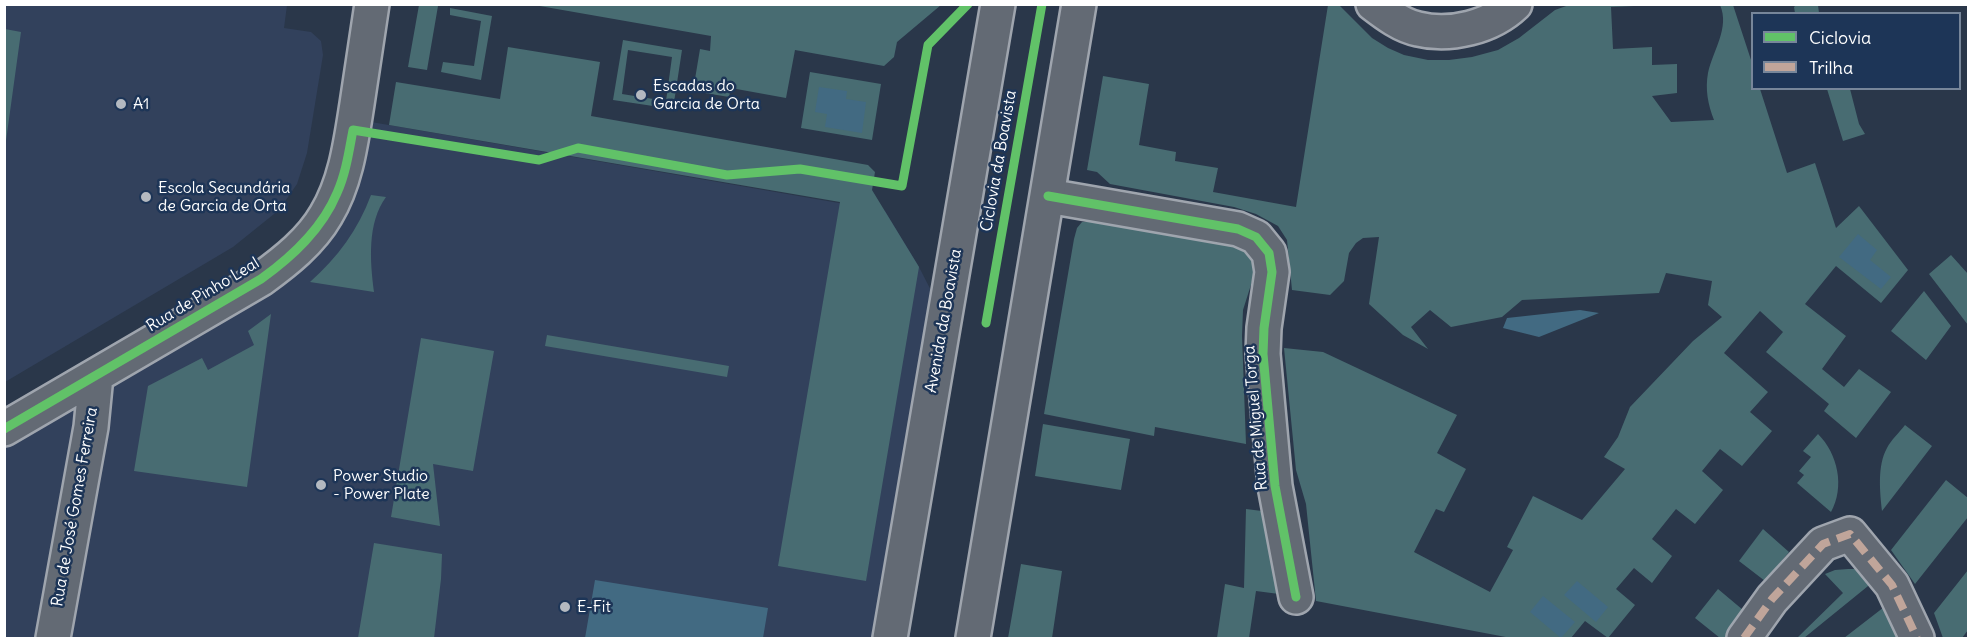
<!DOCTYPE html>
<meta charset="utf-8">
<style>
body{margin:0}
#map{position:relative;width:1973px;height:643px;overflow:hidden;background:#2a374a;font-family:Delius,sans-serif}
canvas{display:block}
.frame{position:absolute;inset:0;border:6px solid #fff;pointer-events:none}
.legend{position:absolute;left:1751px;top:12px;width:210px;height:78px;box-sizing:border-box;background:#1d3557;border:2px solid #77869a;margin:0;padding:8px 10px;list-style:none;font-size:18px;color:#fff}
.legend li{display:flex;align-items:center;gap:12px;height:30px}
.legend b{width:30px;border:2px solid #77869a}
</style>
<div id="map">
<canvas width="1973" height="643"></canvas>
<div class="frame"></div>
<ul class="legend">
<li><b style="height:8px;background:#61c268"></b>Ciclovia</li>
<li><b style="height:8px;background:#c0a59a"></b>Trilha</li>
</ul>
</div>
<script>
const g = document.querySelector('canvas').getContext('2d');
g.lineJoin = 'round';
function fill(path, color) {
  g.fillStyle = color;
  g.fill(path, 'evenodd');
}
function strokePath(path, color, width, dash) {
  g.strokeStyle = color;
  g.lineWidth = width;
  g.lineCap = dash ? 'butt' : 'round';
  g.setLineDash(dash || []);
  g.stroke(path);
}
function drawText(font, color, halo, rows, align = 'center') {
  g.font = font + ' Delius,sans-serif';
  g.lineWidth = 5;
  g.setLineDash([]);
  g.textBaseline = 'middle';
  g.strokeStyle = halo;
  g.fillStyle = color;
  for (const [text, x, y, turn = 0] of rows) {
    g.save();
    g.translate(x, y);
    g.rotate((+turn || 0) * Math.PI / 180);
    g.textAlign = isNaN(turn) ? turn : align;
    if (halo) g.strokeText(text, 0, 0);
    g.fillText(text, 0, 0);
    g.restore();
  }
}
fill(new Path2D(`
 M4 5H287L284 28 311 32 321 41 323 55 307 153 297 184 279 210 233 247 5 382Z
 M354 119 885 211 919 267 944 316 890 638H5L4 429 310 235Z`), '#32415c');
fill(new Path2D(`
 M1797 4 1818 5 1819 13H1795L1794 7Z
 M419 5 438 6 427 70 408 67Z
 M534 5H941L897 42 894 57 884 66 795 50 786 98 731 88 729 97 693 91 700 49 710 51 711 36Z
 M1328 5 1340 6 1372 38 1388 48 1404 55 1428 60H1449L1472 57 1498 50 1519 38 1555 10 1569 5H1657L1611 7 1613 49 1652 47V65L1677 64V93L1652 96 1671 122 1714 120C1708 105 1705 89 1708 73 1713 50 1730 28 1720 5H1733L1752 63V88L1760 89 1787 173 1815 163 1836 228 1859 206 1908 270 1881 303 1836 266 1805 304 1846 336 1822 369 1844 387 1859 369 1891 392 1856 438 1824 411 1829 404 1766 352 1783 332 1760 311 1724 353 1768 392 1750 412 1772 431 1742 466 1720 449 1702 471 1723 490 1695 524 1676 509 1652 539 1672 556 1652 583 1634 568 1616 589 1635 605 1608 638 1585 621 1571 638H1511L1316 601 1306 504 1296 470 1284 348 1323 352 1457 415 1437 453 1466 469 1444 512 1436 509 1414 552 1490 592 1513 550 1507 547 1533 496 1582 520 1625 469 1604 457 1618 437 1630 407 1693 341 1722 317 1708 305 1712 281 1666 273 1659 293 1522 300 1502 317 1451 327 1430 310 1411 327 1428 349 1403 335 1369 304 1379 237 1363 238 1356 243 1349 253 1344 281 1330 295 1292 290 1287 240 1278 226 1256 214 1234 207 1110 184 1097 172 1087 170 1103 76 1149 84 1139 145 1176 152 1175 161 1218 168 1213 192 1296 207Z
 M450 8 492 16 481 80 441 72 443 62 474 66 481 21 450 15Z
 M5 29 21 32 5 148 4 29Z
 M623 40 682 50 673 109 613 100ZM628 50 672 57 666 101 622 94Z
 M508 47 600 62 591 116 868 165 875 172 872 190 919 267 866 581 778 566 840 202 389 125 396 82 500 99Z
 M810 72 881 84 872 140 801 128Z
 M1827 89H1850L1859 124 1865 134 1843 141Z
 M371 195 386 197C367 223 370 261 374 292L310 282C338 257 358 230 371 195Z
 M1082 222H1093L1238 247 1252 257 1255 272 1243 310 1242 336 1246 444 1155 427 1154 436 1044 414 1074 239 1077 228Z
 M1951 255 1968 274V325L1929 274Z
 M1924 291 1951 326 1926 360 1891 331Z
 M271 314 247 487 134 471 148 386 202 358 208 370 254 345 248 331Z
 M547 335 729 366 727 377 545 346Z
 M421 338 494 351 473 471 433 464 440 526 391 517Z
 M1043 424 1130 439 1121 490 1035 476Z
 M1905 425 1932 446 1882 511C1880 492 1877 466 1887 448 1891 440 1899 433 1905 425Z
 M1818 434C1838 454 1845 487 1831 512L1797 483 1804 475 1799 471 1811 457 1803 451Z
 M1946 480 1968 498V517L1915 584 1891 550Z
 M1246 509 1262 511 1279 594 1256 591 1249 638H1217L1225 584 1244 588Z
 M1763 529 1789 552 1765 581 1739 561Z
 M374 543 442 554 441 579 434 638H358Z
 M1021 564 1062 571 1052 638H1008Z
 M1848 569H1859L1873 582 1804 638H1797L1843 593 1825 574 1835 570Z
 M1968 570V630L1962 638H1943L1934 613Z
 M1718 589 1743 610 1726 638H1720L1695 618Z
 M1888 604 1902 638H1844Z`), '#486c72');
fill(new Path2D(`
 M819 87 847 91 846 99 866 102 862 133 825 127 827 114 815 112Z
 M1858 234 1877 250 1870 260 1891 277 1881 289 1839 257Z
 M1580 310 1599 313 1539 337 1503 328 1507 318Z
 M595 580 768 608 763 638H585Z
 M1577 581 1608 607 1596 622 1564 595Z
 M1543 596 1575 622 1561 638 1530 612Z`), '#426a82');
const minor = new Path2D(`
 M1373 4C1386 14 1402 26 1418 29 1450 37 1491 27 1515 4
 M1048 196 1238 229 1256 237 1269 253 1272 272 1264 328 1263 354 1275 486 1296 597
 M4 429 261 279C286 261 311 241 326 215 346 182 351 142 357 104 362 71 367 38 372 4
 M53 638 91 427 96 376
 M1744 638 1772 599 1823 544 1850 534 1892 585 1917 638`);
const major = new Path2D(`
 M890 638 998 4
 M973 638 1079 4`);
strokePath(minor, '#9fa5ae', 38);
strokePath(major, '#9fa5ae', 38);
strokePath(minor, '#636a74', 33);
strokePath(major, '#636a74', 33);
strokePath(new Path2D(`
 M1744 638 1772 599 1823 544 1850 534 1892 585 1917 638`), '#c0a59a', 8, [15, 8]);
strokePath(new Path2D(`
 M1048 196 1238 229 1256 237 1269 253 1272 272 1264 328 1263 354 1275 486 1296 597
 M986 323 1042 4
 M4 429 261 279C293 256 322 229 337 193 346 173 349 151 353 130L539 160 578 148 727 175 800 169 902 186 928 45 968 4`), '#61c268', 9);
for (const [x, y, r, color] of [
 [641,95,6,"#b4b9c0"],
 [121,104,6,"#b4b9c0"],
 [146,197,6,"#b4b9c0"],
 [321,485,6,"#b4b9c0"],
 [565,607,6,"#b4b9c0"]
]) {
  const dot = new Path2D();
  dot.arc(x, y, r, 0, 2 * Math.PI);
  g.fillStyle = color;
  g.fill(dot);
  strokePath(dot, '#1d3557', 2);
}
drawText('16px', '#fff', '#1d3557', [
 ["Escadas do",653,86],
 ["Garcia de Orta",653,104],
 ["A1",133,104],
 ["Escola Secundária",158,188],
 ["de Garcia de Orta",158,206],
 ["Power Studio",333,476],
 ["- Power Plate",333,494],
 ["E-Fit",577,607]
], 'left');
drawText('16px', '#fff', '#1d3557', [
 ["Ciclovia da Boavista",999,161,-80],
 ["Rua de Pinho Leal",203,295,-31],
 ["Avenida da Boavista",944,321,-80],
 ["Rua de Miguel Torga",1256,418,-95],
 ["Rua de José Gomes Ferreira",75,507,-80]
]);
</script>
